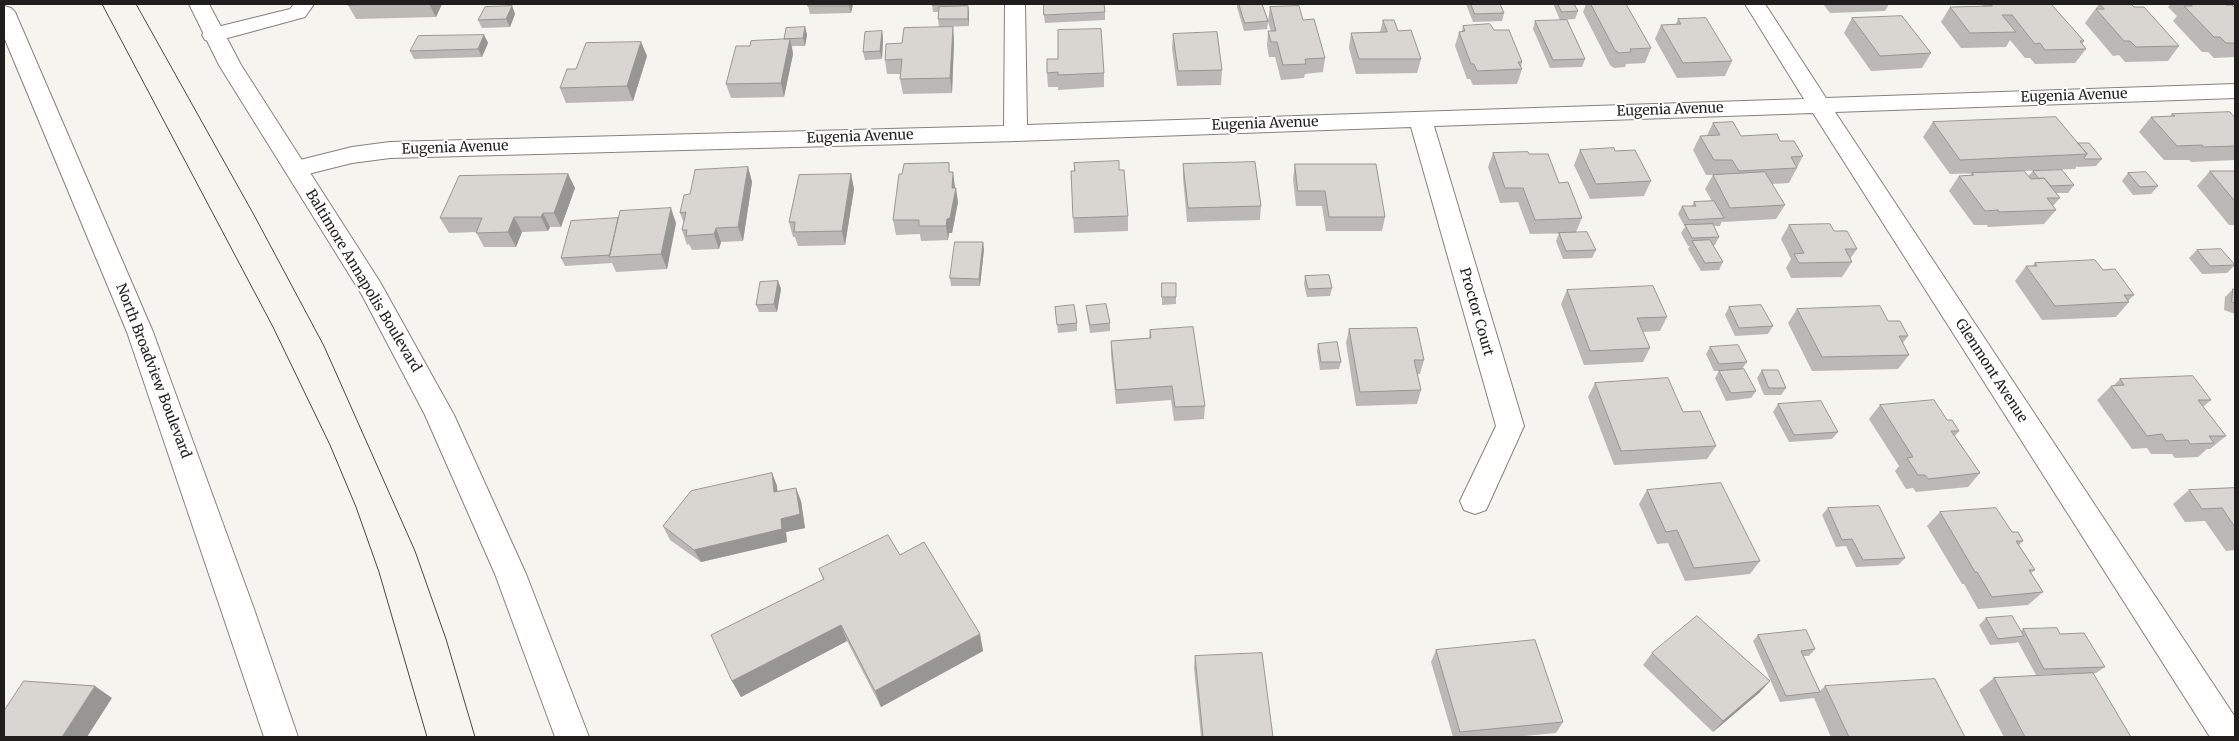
<!DOCTYPE html>
<style>
body{margin:0}
#map{position:relative;width:2239px;height:741px;overflow:hidden;background:#f6f4ef;font-family:Merriweather,serif}
canvas{display:block}
.frame{position:absolute;inset:0;border:5px solid #1f1e1d;pointer-events:none}
</style>
<div id="map">
<canvas width="2239" height="741"></canvas>
<div class="frame"></div>
</div>
<script>
const g = document.querySelector('canvas').getContext('2d');
g.lineJoin = 'round';
function strokePath(path, color, width, dash) {
  g.strokeStyle = color;
  g.lineWidth = width;
  g.lineCap = dash ? 'butt' : 'round';
  g.setLineDash(dash || []);
  g.stroke(path);
}
function fill(path, color) {
  g.fillStyle = color;
  g.fill(path, 'evenodd');
}
function drawText(font, color, halo, rows, align = 'center') {
  g.font = font + ' Merriweather,serif';
  g.lineWidth = 4;
  g.setLineDash([]);
  g.textBaseline = 'middle';
  g.strokeStyle = halo;
  g.fillStyle = color;
  for (const [text, x, y, turn = 0] of rows) {
    g.save();
    g.translate(x, y);
    g.rotate((+turn || 0) * Math.PI / 180);
    g.textAlign = isNaN(turn) ? turn : align;
    if (halo) g.strokeText(text, 0, 0);
    g.fillText(text, 0, 0);
    g.restore();
  }
}
const minor = new Path2D(`
 M294 4H314L305 17 213 42 205 40 202 35 205 30 290 9Z
 M1005 4H1025L1027 125 1804 99 1745 4H1765L1826 98 2235 84V98L1835 112 2235 717V737H2210L1813 113 1434 126 1524 426 1486 510 1475 514 1464 510 1460 501 1496 426 1411 127 1016 141 390 158 352 163 296 177 288 175 284 169 288 163 352 147 390 142 1004 126Z
 M4 6 11 8 15 12 153 332 254 609 298 737H264L127 332 4 37Z`);
const major = new Path2D(`
 M189 4H209L241 65 380 282 454 415 526 574 589 737H555L495 574 425 415 362 295 219 65Z`);
strokePath(minor, '#84827e', 2);
strokePath(major, '#84827e', 2);
fill(minor, '#fff');
fill(major, '#fff');
strokePath(new Path2D(`
 M102 4 273 327 330 445 356 507 379 572 427 737
 M136 4 254 215 324 346 415 551 446 639 475 737`), '#494846', 1);
fill(new Path2D(`
 M349 4H442L436 17 356 19 348 5Z
 M853 4 851 13 810 14 808 6Z
 M932 4H967V6H968L969 14V26L939 27 938 19 939 12H933Z
 M1210 4H1228V5H1210Z
 M1237 4H1262L1268 21 1270 7 1303 20 1325 58 1323 72 1305 74 1304 78 1281 80 1275 57H1269L1267 46 1268 31H1271L1268 22 1267 29 1244 31 1237 7Z
 M1466 4H1500L1504 13 1502 21 1473 22Z
 M1554 4H1574L1578 11 1575 19 1560 20 1554 6Z
 M1586 4H1626L1651 48 1645 63 1626 64 1625 67 1614 68 1610 65 1583 12Z
 M1823 4H1889L1885 11 1830 13Z
 M1984 4H2051L2084 41 2082 44 2086 49 2075 63 2035 64 2030 58H2025L2010 40 2006 47 1961 48 1941 22 1950 7H1982Z
 M2099 4H2131L2134 7 2179 46 2168 61 2125 62 2119 55 2113 56 2085 23Z
 M2171 4H2225L2226 5 2235 8V57L2214 58 2208 52H2202L2173 21 2177 16 2168 7Z
 M512 6 515 14 510 27 482 28 478 20Z
 M1105 12V20L1045 23 1044 15Z
 M1852 18 1931 53 1922 68 1871 71 1844 33Z
 M1678 19 1732 61 1725 76 1677 78 1655 39 1661 25 1676 24Z
 M1383 20 1398 31 1421 59 1417 73 1356 74 1349 48 1351 33 1380 32Z
 M1535 21 1585 59 1582 67 1550 68 1533 29Z
 M1463 26 1494 30 1522 62 1521 67 1522 69 1517 84 1473 85 1470 79H1467L1455 46 1459 32 1462 31Z
 M805 27 807 35 805 46H792L793 54 784 97 731 98 726 84 750 46 784 40V39Z
 M953 27 954 42 952 93 903 94 900 79V74H887L885 60Z
 M882 31 883 39 882 59 865 60 863 52Z
 M1173 34 1222 70 1221 85 1177 86 1172 48Z
 M484 35 488 43 482 57 414 59 410 51Z
 M641 42 647 56 633 101 566 103 560 88 576 69Z
 M1058 59 1104 73V87L1058 90V87H1048L1047 73Z
 M2172 114 2235 118V160L2191 162 2189 160H2164L2139 132 2151 117H2169Z
 M1933 122 2078 143 2102 159 2096 166 2078 167 2077 166 2075 169 2024 171 2028 176 2033 171 2074 185 2068 193H2056L2060 198 2053 206 2056 210 2044 224 1988 227 1987 225H1974L1949 191 1959 176H1970L1972 173H1981L1950 174 1923 137Z
 M1713 123 1741 136 1780 141 1803 156 1789 183 1772 184 1785 205 1776 219 1723 222 1722 221 1720 226H1714L1719 237 1715 245H1713L1723 262 1719 270 1701 271 1688 249 1690 246H1688L1681 233 1685 227 1678 214 1682 206H1692L1694 202 1712 201 1705 189 1713 175H1706L1693 150 1700 136 1707 135Z
 M1580 150 1615 151 1651 181 1644 196 1590 199 1574 165Z
 M1493 153 1529 154 1559 183 1582 218 1576 232 1596 250 1592 258 1563 259 1556 241 1559 233H1570L1530 234 1518 202 1500 203 1488 167Z
 M1074 163 1119 170 1128 216V231L1074 233 1071 171H1074Z
 M1183 164 1261 206 1260 220 1187 222 1183 178Z
 M1295 164 1385 217 1382 231H1326L1322 206H1296L1293 179Z
 M748 167 752 182 743 241 721 242 719 249 692 250 689 244 687 245 682 230 684 223 680 213 690 194Z
 M2210 171H2235V225H2229L2197 186Z
 M951 172 958 202 952 233H949L948 240 921 241 920 234 896 235 893 220Z
 M2128 173 2158 186 2151 194 2133 195 2122 181Z
 M568 174 575 188 561 227H550L548 231 522 232 516 247H484L476 232 449 233 440 218Z
 M851 174 854 189 845 245 798 246 795 237H793L789 222Z
 M676 223 667 269 616 272 612 263 565 266 561 258Z
 M1789 225 1834 231 1857 249 1850 259 1852 262 1842 277 1791 278 1786 268 1791 259 1781 239Z
 M984 249 980 286H951L950 278Z
 M2197 250 2235 265 2227 273 2202 274 2189 258Z
 M2035 263 2103 270 2134 295 2128 301 2129 302 2116 317 2042 320 2015 281 2026 266H2032Z
 M1305 276 1332 288 1330 296 1307 297 1304 284Z
 M778 281 781 289 777 312H759L756 305Z
 M1162 283 1176 297V304L1162 305Z
 M2233 289 2235 290V314L2224 310 2225 297Z
 M1567 290 1667 317 1660 331 1643 332 1650 348 1643 362 1584 365 1561 304Z
 M1086 306 1110 323V331L1090 333 1087 314Z
 M1055 307 1077 323V331L1058 333Z
 M1729 307 1773 326 1768 334 1735 336 1725 315Z
 M1797 309 1888 321 1908 336 1903 343 1909 355 1898 369 1812 371 1788 323Z
 M1349 329 1424 360 1420 374H1417L1421 390 1417 404 1356 406 1346 343Z
 M1150 330 1205 406 1204 419 1174 421 1171 400 1116 404 1111 355V341L1149 338Z
 M1318 344 1341 362 1339 369 1320 370 1317 351Z
 M1710 347 1747 362 1742 369 1756 391 1751 398 1726 401 1715 378 1719 371H1714L1706 354Z
 M1762 370 1786 388 1781 395H1764L1757 378Z
 M2120 379 2211 400 2203 407 2226 436 2210 449H2207L2198 457 2175 458 2172 454H2151L2147 448 2132 449 2097 400 2111 386 2114 385Z
 M1595 383 1683 412 1716 446 1707 459 1614 465 1588 397Z
 M1778 404 1838 432 1832 439 1789 442 1773 412Z
 M1880 405 1947 420 1959 431 1955 436 1980 473 1968 487 1916 492 1913 488 1906 489 1895 471 1899 466 1869 419Z
 M772 473 777 486V492L801 501 805 528 786 532 787 542 701 562 670 540 663 526Z
 M2235 488V550L2226 551 2205 521 2185 522 2173 504 2189 490Z
 M1647 490 1760 561 1750 574 1685 581 1668 543 1657 544 1639 504Z
 M1828 508 1905 558 1898 565 1856 567 1846 546 1836 547 1822 515Z
 M1940 512 2012 532 2023 541 2019 545 2035 570 2031 573 2043 592 2028 605 1978 609 1964 584H1962L1927 526Z
 M900 555 980 634 983 651 881 707 847 641 741 697 732 681 823 579 819 569Z
 M1986 618 2021 631 2023 629 2060 634 2105 667 2096 673H2093L2131 737H2004L1979 690 1994 678 2090 673 2036 675 2018 642 2016 643 1990 645 1979 625Z
 M1758 635 1815 649 1809 656H1803L1820 691 1825 686 1965 737H1831L1814 698 1780 702 1753 641Z
 M1436 650 1563 722 1556 733 1513 737H1453L1431 662Z
 M1652 653 1770 681 1759 693 1713 732 1643 665Z
 M1195 656 1273 737H1201L1194 668Z`), '#bbb8b5');
fill(new Path2D(`
 M429 4H442L436 17Z
 M850 4H853L851 13 849 6Z
 M512 6 515 14 510 27 506 19Z
 M968 6 969 14V26L968 19Z
 M805 27 807 35 805 46 803 38Z
 M953 27 954 42 952 93 950 78Z
 M882 31 883 39 882 59 880 51Z
 M484 35 488 43 482 57 478 49Z
 M790 39 793 54 784 97 781 83Z
 M641 42 647 56 633 101 627 86Z
 M748 167 752 182 743 241 738 227Z
 M953 172 955 187V194L956 188 958 202 952 233H949L948 240 946 226 952 188Z
 M568 174 575 188 561 227 554 213Z
 M851 174 854 189 845 245 842 231Z
 M671 208 676 223 667 269 661 254Z
 M543 213 550 227 548 231 541 217Z
 M514 217 522 232 516 247 508 232Z
 M716 228 721 242 719 249 714 234Z
 M983 242 984 249 980 286 979 279Z
 M778 281 781 289 777 312 774 304Z
 M772 473 777 486 779 506 774 492Z
 M796 488 801 501 805 528 786 532 787 542 701 562 694 550 781 519Z
 M841 625 847 641 741 697 732 681Z
 M980 634 983 651 881 707 875 691Z
 M1770 681 1759 693 1713 732 1723 721Z
 M95 686 112 698 87 737H62Z`), '#989693');
const building = new Path2D(`
 M349 4H378L348 5Z
 M809 4H850L849 6H808Z
 M932 4H961L932 5Z
 M1044 4H1104L1105 12 1044 15Z
 M1239 4H1262L1268 21 1245 23Z
 M1471 4H1500L1504 13 1475 14Z
 M1558 4H1574L1578 11 1562 12Z
 M1591 4H1626L1651 48 1630 49 1631 52 1619 53 1615 50Z
 M1990 4H2051L2084 41H2080L2086 49 2045 50 2040 43 2035 44 2012 15H2002L2016 32 1970 33 1950 7 1992 6Z
 M2100 4H2131L2134 7H2144L2179 46 2136 47 2130 41H2124L2096 9H2104Z
 M2190 4H2225L2226 5H2232L2235 8V43H2226L2220 37H2214L2184 6H2192Z
 M512 6 506 19 478 20 485 7Z
 M968 6V19H938L939 7Z
 M1299 6 1303 20 1314 19 1325 58 1305 59 1306 64 1283 65 1277 42H1271L1268 31H1276L1270 7Z
 M1902 16 1931 53 1880 56 1852 18Z
 M1706 18 1732 61 1683 63 1661 25 1681 24 1678 19Z
 M1383 20H1394L1398 31 1411 30 1421 59H1359L1351 33 1387 32Z
 M1567 20 1585 59 1553 60 1535 21Z
 M1490 24 1494 30H1509L1522 62H1518L1522 69 1477 71 1474 64H1471L1459 32 1465 31 1463 26Z
 M805 27 803 38 784 39 786 28Z
 M953 27 950 78 900 79 902 59 885 60 886 44 902 43 904 28Z
 M1101 29 1104 73 1058 75V72L1047 73V59H1058V30Z
 M882 31 880 51 863 52 865 32Z
 M1217 32 1222 70 1178 71 1173 34Z
 M484 35 478 49 410 51 418 36Z
 M790 39 781 83 726 84 736 46H750L751 41Z
 M641 42 627 86 560 88 567 69H576L586 43Z
 M2230 112 2235 118V146L2203 147 2202 145 2177 146 2151 117 2175 116 2172 114Z
 M2056 117 2087 154 1960 160 1933 122Z
 M1733 122 1741 136 1777 134 1780 141H1794L1803 156 1791 157 1797 168 1739 171 1732 160H1714L1700 136 1720 135 1713 123Z
 M2078 143H2089L2102 159H2085L2084 158 2087 154Z
 M1614 148 1615 151 1635 150 1651 181 1596 184 1580 150Z
 M1528 152 1529 154H1548L1559 183 1568 182 1582 218 1535 220 1523 188H1505L1493 153Z
 M1119 161V170H1124L1128 216 1073 218 1071 171H1075L1074 163Z
 M1255 162 1261 206 1188 208 1183 164Z
 M949 163V172H953L952 188H956L950 218 947 219 946 226H919V220H893L899 174H902L904 164Z
 M1295 164H1376L1385 217H1329L1325 191H1298Z
 M748 167 738 227 716 228 714 234 686 236 687 230H682L686 212 680 213 684 195 690 194 695 170Z
 M2062 170 2074 185 2051 186 2044 178 2039 179 2033 171Z
 M2024 171 2031 179 2044 178 2060 198H2047L2056 210 1999 212 1998 210 1985 211 1959 176 1974 175 1972 173Z
 M2210 171H2235V201Z
 M1765 172 1785 205 1730 208 1713 175Z
 M2146 172 2158 186 2140 187 2128 173Z
 M568 174 554 213H543L541 217H514L508 232 476 233 482 218H440L459 176Z
 M851 174 842 231 794 232 795 222H789L799 175Z
 M1714 201 1724 218 1689 220 1682 206H1696L1694 202Z
 M671 208 661 254 609 257 620 211Z
 M618 218 610 255 561 258 571 221Z
 M1713 224 1719 237 1692 238 1685 225Z
 M1830 224 1834 231H1847L1857 249H1845L1852 262 1799 263 1794 254 1804 253 1789 225Z
 M1587 232 1596 250 1566 251 1559 233Z
 M1710 240 1723 262 1705 263 1692 241Z
 M955 242H983L979 279 950 278Z
 M2221 249 2235 265 2210 266 2197 250Z
 M2095 260 2103 270 2115 269 2134 295H2124L2129 302 2055 306 2026 266H2037L2035 263Z
 M1329 275 1332 288 1308 289 1305 276Z
 M778 281 774 304 756 305 760 282Z
 M1162 283H1176V297H1162Z
 M1653 286 1667 317 1637 318 1650 348 1590 351 1567 290Z
 M2233 289 2235 290V303L2232 302Z
 M1106 304 1110 323 1090 325 1086 306Z
 M1074 305 1077 323 1057 325 1055 307Z
 M1761 305 1773 326 1739 328 1729 307Z
 M1880 306 1888 321H1900L1908 336H1899L1909 355 1822 357 1797 309Z
 M1193 327 1205 406 1175 407 1172 386 1116 390 1111 341 1151 338 1150 330Z
 M1417 328 1424 360H1414L1421 390 1360 392 1349 329Z
 M1337 342 1341 362H1321L1318 344Z
 M1738 345 1747 362 1719 364 1710 347Z
 M1744 369 1756 391 1731 393 1719 371Z
 M1762 370H1778L1786 388H1769Z
 M2193 376 2211 400H2198L2226 436H2209L2214 443 2190 444 2188 440 2166 441 2162 434 2147 436 2111 386 2124 385 2120 379Z
 M1668 378 1683 412 1700 411 1716 446 1621 451 1595 383Z
 M1934 400 1947 420H1952L1959 431H1951L1980 473 1928 479 1925 475H1918L1907 458 1913 457 1880 405Z
 M1821 401 1838 432 1794 435 1778 404Z
 M772 473 774 492 796 488 800 514 781 519 782 529 694 550 663 526 691 491Z
 M1721 483 1760 561 1694 568 1677 530 1666 532 1647 490Z
 M2235 488V527L2222 508 2202 509 2189 490Z
 M1879 506 1905 558 1863 560 1852 539 1842 540 1828 508Z
 M1996 508 2012 532H2018L2022 539 2023 541H2016L2035 570H2029L2043 592 1992 597 1977 572H1975L1940 512Z
 M888 535 900 555 924 542 980 634 875 691 841 625 732 681 711 635 824 579 819 569Z
 M1697 616 1770 681 1723 721 1652 653Z
 M2012 616 2024 636 1998 639 1986 618Z
 M2057 628 2060 634 2084 633 2105 667 2044 669 2023 629Z
 M1806 630 1815 649 1801 651 1820 692 1786 696 1758 635Z
 M1535 640 1563 722 1460 732 1436 650Z
 M1262 653 1273 737H1203L1195 656Z
 M2093 673 2131 737H2025L1994 678Z
 M1935 679 1965 737H1849L1825 686Z
 M24 681 95 686 62 737H4V711Z`);
fill(building, '#d9d6d2');
strokePath(building, '#989693', 1);
drawText('14px', '#1f1e1d', '#fff', [
 ["Eugenia Avenue",2074,96,-2],
 ["Eugenia Avenue",1670,110,-2],
 ["Eugenia Avenue",1265,124,-2],
 ["Eugenia Avenue",860,137,-2],
 ["Eugenia Avenue",455,148,-2],
 ["Baltimore Annapolis Boulevard",363,281,59],
 ["Proctor Court",1476,312,74],
 ["North Broadview Boulevard",153,371,69],
 ["Glenmont Avenue",1991,371,57]
]);
</script>
